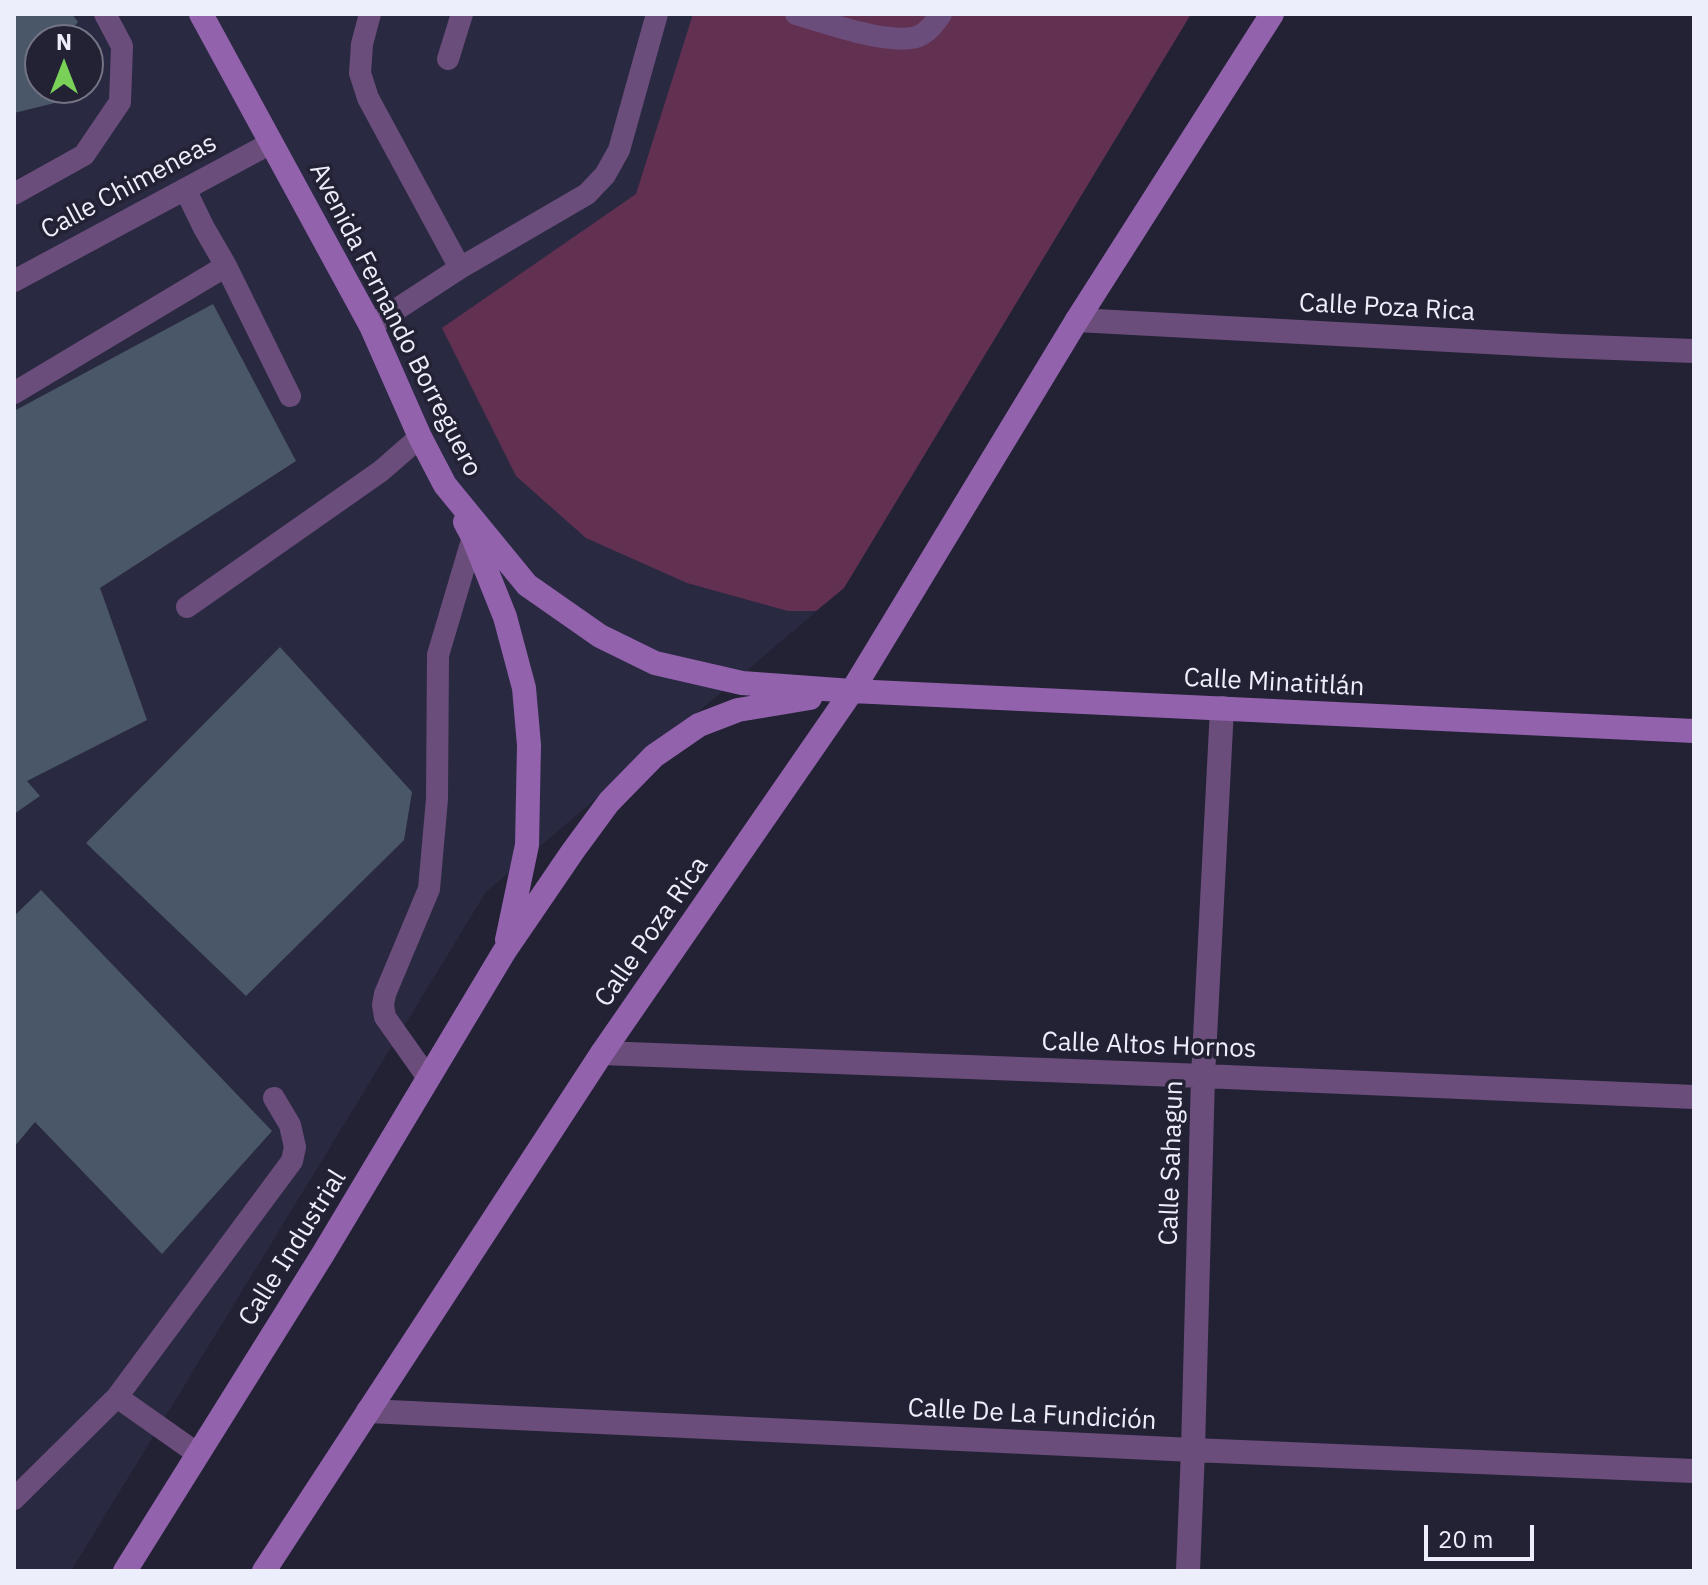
<!DOCTYPE html>
<meta charset="utf-8">
<style>
body{margin:0}
#map{position:relative;width:1708px;height:1585px;overflow:hidden;background:#222234;font-family:"IBM Plex Sans",sans-serif}
canvas{display:block}
.frame{position:absolute;inset:0;border:16px solid #edeefb;pointer-events:none}
.north{position:absolute;left:24px;top:24px;width:80px;height:80px;box-sizing:border-box;background:#222234;border:2px solid #737484;border-radius:50%;rotate:0deg;font-size:22px;font-weight:700;line-height:32px;text-align:center;color:#edeefb}
.north::after{content:'';display:block;margin:auto;width:28px;height:36px;background:#79d158;clip-path:polygon(50% 0,100% 100%,50% 72%,0 100%)}
.scale{position:absolute;left:1424px;top:1525px;width:110px;height:36px;box-sizing:border-box;border:4px solid #edeefb;border-top:0;padding-left:10px;font-size:24px;line-height:28px;white-space:nowrap;color:#edeefb;-webkit-text-stroke:6px #222234;paint-order:stroke}
</style>
<div id="map">
<canvas width="1708" height="1585"></canvas>
<div class="frame"></div>
<div class="north">N</div>
<div class="scale">20 m</div>
</div>
<script>
const g = document.querySelector('canvas').getContext('2d');
g.lineJoin = 'round';
function fill(path, color) {
  g.fillStyle = color;
  g.fill(path, 'evenodd');
}
function strokePath(path, color, width, dash) {
  g.strokeStyle = color;
  g.lineWidth = width;
  g.lineCap = dash ? 'butt' : 'round';
  g.setLineDash(dash || []);
  g.stroke(path);
}
function drawText(font, color, halo, rows, align = 'center') {
  g.font = font + ' "IBM Plex Sans",sans-serif';
  g.lineWidth = 7;
  g.setLineDash([]);
  g.textBaseline = 'middle';
  g.strokeStyle = halo;
  g.fillStyle = color;
  for (const [text, x, y, turn = 0] of rows) {
    g.save();
    g.translate(x, y);
    g.rotate((+turn || 0) * Math.PI / 180);
    g.textAlign = isNaN(turn) ? turn : align;
    if (halo) g.strokeText(text, 0, 0);
    g.fillText(text, 0, 0);
    g.restore();
  }
}
fill(new Path2D(`
 M14 14H1191L844 588 486 892 71 1571H14ZM40 40H88V88H40Z`), '#2a2942');
fill(new Path2D(`
 M693 14H1191L844 588 816 611H788L687 583 586 538 516 476 442 328 636 194Z`), '#623151');
fill(new Path2D(`
 M14 14H72L78 22 63 40H40V88H64L67 100 14 113Z
 M213 304 296 461 100 588 147 720 27 781 40 796 14 814V411Z
 M280 647 412 792 404 840 246 996 86 843Z
 M41 890 272 1131 162 1254 35 1122 14 1147V916Z`), '#495769');
strokePath(new Path2D(`
 M370 14 362 44 360 73 368 98 460 268 371 326
 M796 14C824 22 892 47 919 36 929 31 935 23 941 14
 M448 59 462 14
 M185 189 204 228 226 266 290 396
 M14 194 84 155 120 102 122 46 105 14
 M460 268 587 194 605 175 619 150 657 14
 M14 281 271 143
 M14 393 226 266
 M187 607 381 471 420 437
 M428 1078 385 1017 383 1005 385 994 429 889 437 799 438 655 473 537
 M117 1397 198 1454
 M14 1499 117 1397 292 1161 295 1147 290 1125 274 1098`), '#6b4d7b', 22);
strokePath(new Path2D(`
 M1077 320 1561 346 1694 351
 M602 1053 1203 1076 1694 1097
 M368 1411 1193 1450 1694 1471
 M1188 1571 1193 1450 1203 1076 1222 708`), '#6b4d7b', 24);
strokePath(new Path2D(`
 M201 14 371 326 420 437 445 485 527 585 600 636 655 663 742 683 852 691 1694 731
 M465 522 473 537 505 617 524 688 529 745 527 845 507 940
 M125 1571 323 1254 504 952 573 851 609 802 654 756 699 725 738 710 810 698
 M264 1571 602 1053 852 691 1077 320 1272 14`), '#9362ad', 24);
drawText('26px', '#edeefb', '#222234', [
 ["Calle Chimeneas",129,187,-28],
 ["Calle Poza Rica",1387,308,3],
 ["Avenida Fernando Borreguero",395,320,63],
 ["Calle Minatitlán",1274,683,3],
 ["Calle Poza Rica",652,932,-55],
 ["Calle Altos Hornos",1149,1046,2],
 ["Calle Sahagun",1172,1163,-88],
 ["Calle Industrial",293,1248,-58],
 ["Calle De La Fundición",1032,1415,3]
]);
</script>
